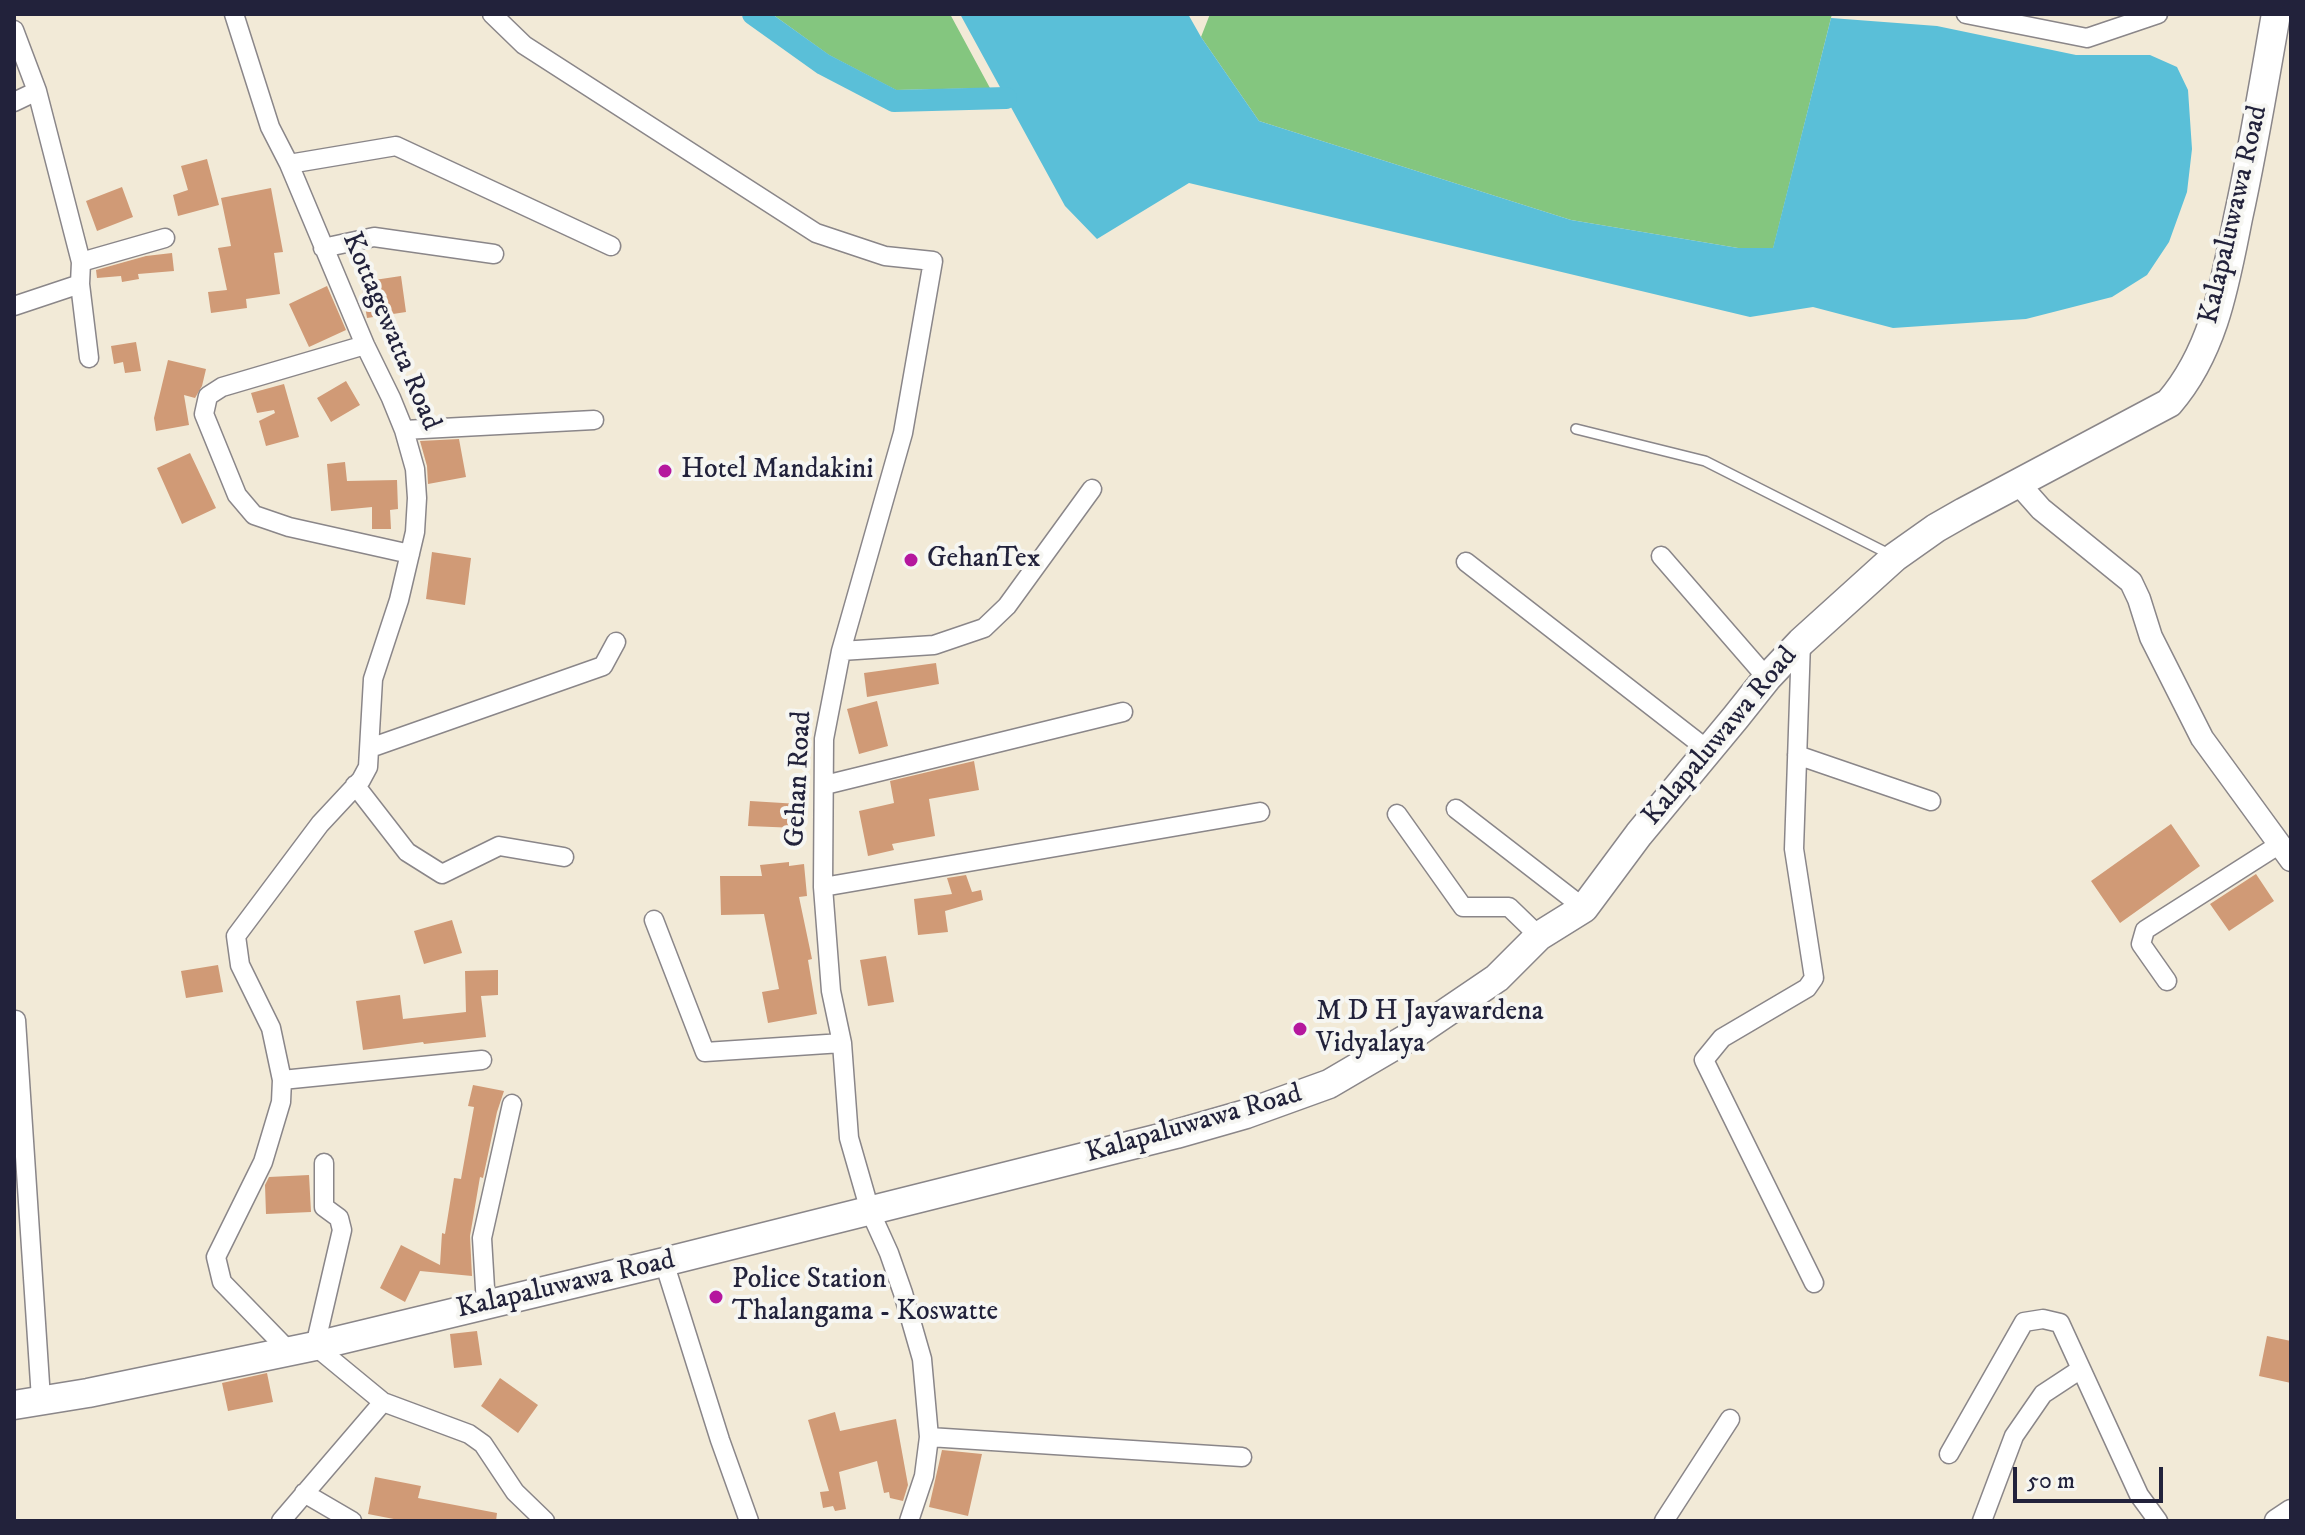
<!DOCTYPE html>
<style>
body{margin:0}
#map{position:relative;width:2305px;height:1535px;overflow:hidden;background:#f2ead7;font-family:"IM FELL DW Pica",serif}
canvas{display:block}
.frame{position:absolute;inset:0;border:16px solid #22223b;pointer-events:none}
.scale{position:absolute;left:2013px;top:1467px;width:150px;height:36px;box-sizing:border-box;border:4px solid #22223b;border-top:0;padding-left:10px;font-size:24px;line-height:28px;white-space:nowrap;color:#22223b;-webkit-text-stroke:6px #f6f6f2;paint-order:stroke}
</style>
<div id="map">
<canvas width="2305" height="1535"></canvas>
<div class="frame"></div>
<div class="scale">50 m</div>
</div>
<script>
const g = document.querySelector('canvas').getContext('2d');
g.lineJoin = 'round';
function fill(path, color) {
  g.fillStyle = color;
  g.fill(path, 'evenodd');
}
function strokePath(path, color, width, dash) {
  g.strokeStyle = color;
  g.lineWidth = width;
  g.lineCap = dash ? 'butt' : 'round';
  g.setLineDash(dash || []);
  g.stroke(path);
}
function drawText(font, color, halo, rows, align = 'center') {
  g.font = font + ' "IM FELL DW Pica",serif';
  g.lineWidth = 8;
  g.setLineDash([]);
  g.textBaseline = 'middle';
  g.strokeStyle = halo;
  g.fillStyle = color;
  for (const [text, x, y, turn = 0] of rows) {
    g.save();
    g.translate(x, y);
    g.rotate((+turn || 0) * Math.PI / 180);
    g.textAlign = isNaN(turn) ? turn : align;
    if (halo) g.strokeText(text, 0, 0);
    g.fillText(text, 0, 0);
    g.restore();
  }
}
fill(new Path2D(`
 M772 14H950L990 88 896 90 829 55Z
 M1210 14H1832L1773 249 1738 248 1571 220 1259 121 1201 37Z`), '#84c67f');
fill(new Path2D(`
 M960 14H1188L1201 37 1259 121 1571 220 1738 248H1773L1831 18 1937 26 2076 55H2150L2177 67 2188 90 2192 149 2187 192 2169 242 2147 275 2112 297 2026 319 1893 328 1813 307 1750 317 1189 183 1097 239 1065 206Z`), '#5abfd8');
strokePath(new Path2D(`
 M753 14 823 64 894 101 1006 98`), '#5abfd8', 22);
fill(new Path2D(`
 M207 159 219 205 178 216 173 195 188 190 181 166Z
 M122 187 133 217 97 231 86 201Z
 M271 188 283 252 274 253 280 294 246 299 247 308 211 313 208 292 227 290 218 248 231 246 221 198Z
 M172 253 174 271 138 274 139 279 122 282 121 276 97 278 96 270 146 256Z
 M401 276 406 312 367 318 361 282Z
 M327 286 346 330 309 347 289 304Z
 M136 342 141 371 125 373 123 362 114 364 111 346Z
 M168 360 206 369 202 386 195 398 184 395 189 425 156 431 154 418Z
 M346 381 360 405 331 422 317 398Z
 M284 384 299 437 266 446 259 421 275 413 274 410 257 413 251 393Z
 M459 439 466 477 428 484 427 466 420 441Z
 M190 453 216 508 182 524 157 468Z
 M345 462 347 481 397 480 398 509 390 510 391 529H372V507L331 511 327 464Z
 M432 552 471 558 465 605 426 599Z
 M936 663 939 684 867 697 864 673Z
 M877 701 888 746 859 754 847 709Z
 M974 761 979 790 929 799 935 836 892 844 894 850 868 856 859 811 894 803 890 781Z
 M750 801 799 804 797 828 748 826Z
 M2171 824 2200 866 2120 923 2091 881Z
 M789 862V866L804 864 807 896 799 897 812 959 808 960 817 1014 768 1023 762 992 779 989 764 914 721 915 720 876H762L760 865Z
 M2256 874 2274 901 2229 931 2210 904Z
 M966 875 972 892 981 890 983 900 945 911 948 932 918 935 914 899 952 894 947 878Z
 M452 920 462 953 424 964 414 931Z
 M886 956 894 1002 868 1006 860 960Z
 M218 965 223 992 186 998 181 971Z
 M498 970V995L481 996 486 1037 424 1044 423 1042 363 1050 356 1001 400 995 403 1019 466 1012 465 971Z
 M473 1085 504 1091 497 1112 483 1178 480 1177 470 1236 472 1276 420 1271 405 1302 380 1288 401 1245 440 1265 442 1233 445 1234 454 1178 461 1179 474 1107 468 1106Z
 M309 1175 311 1212 266 1214 265 1185 269 1177Z
 M477 1331 482 1365 454 1368 450 1334Z
 M2267 1336 2291 1341V1383L2259 1376Z
 M267 1373 273 1402 228 1411 222 1383Z
 M500 1378 538 1405 518 1433 481 1406Z
 M835 1412 840 1431 896 1419 908 1485 903 1501 890 1498 889 1492 884 1493 877 1461 839 1472 846 1509 835 1511 833 1506 823 1508 820 1492 829 1491 808 1420Z
 M942 1450 982 1454 968 1516 929 1507Z
 M375 1477 421 1486 418 1498 497 1513 496 1521H404L368 1514Z`), '#d09a76');
const service = new Path2D(`
 M1576 429 1705 461 1891 555`);
const minor = new Path2D(`
 M234 14 270 127 289 164 365 345 391 398 404 430 415 469 417 498 415 532 399 600 373 679 368 767 361 780 320 824 236 936 240 965 271 1028 282 1080 281 1102 263 1162 216 1257 222 1282 289 1351
 M492 14 524 45 816 233 885 256 933 261 903 433 841 651 824 739 823 887 831 991 842 1043 849 1138 870 1211 889 1253 903 1293 922 1359 929 1437 924 1476 909 1521
 M1966 14 2087 38 2158 14
 M14 30 37 91 81 262 80 284 14 306
 M14 102 37 91
 M289 164 396 146 611 246
 M323 248 374 237 494 254
 M81 262 165 238
 M80 284 89 358
 M365 345 222 387 208 396 204 414 237 495 254 515 289 527 410 554
 M404 430 594 420
 M1661 556 1767 678
 M1466 562 1708 750
 M1801 642 1794 849 1814 978 1807 988 1722 1038 1704 1060 1814 1283
 M841 651 934 645 984 628 1007 606 1092 489
 M370 748 603 666 616 642
 M1797 755 1931 801
 M355 785 407 852 442 874 499 846 564 857
 M825 785 1123 712
 M1456 809 1584 908
 M1397 814 1463 907H1509L1539 936
 M823 887 1260 812
 M654 920 705 1052 842 1043
 M2167 981 2141 944 2145 930 2280 844
 M16 1020 41 1399
 M282 1080 482 1060
 M324 1163V1207L339 1218 342 1230 315 1346 383 1402 469 1434 483 1444 515 1492 545 1521
 M664 1262 720 1440 749 1521
 M486 1305 482 1238 512 1104
 M929 1437 1242 1457
 M1949 1454 2024 1322 2043 1319 2060 1323 2139 1495 2158 1521
 M304 1493 352 1521
 M281 1521 383 1402
 M1664 1521 1730 1419
 M1982 1521 2014 1436 2043 1394 2081 1369`);
const tertiary = new Path2D(`
 M2018 483 2041 509 2131 582 2139 599 2151 637 2202 738 2291 860
 M2276 1521 2291 1511`);
const primary = new Path2D(`
 M14 1405 88 1393 315 1346 664 1262 1176 1134 1246 1114 1329 1084 1416 1033 1497 978 1539 936 1584 908 1639 834 1736 717 1767 678 1801 642 1895 557 1936 528 1964 512 2169 403C2214 351 2225 283 2238 218 2253 150 2264 82 2276 14`);
strokePath(service, '#8a8689', 12);
strokePath(minor, '#8a8689', 21);
strokePath(tertiary, '#8a8689', 25);
strokePath(primary, '#8a8689', 31);
strokePath(service, '#fff', 9);
strokePath(minor, '#fff', 18);
strokePath(tertiary, '#fff', 22);
strokePath(primary, '#fff', 28);
for (const [x, y, r, color] of [
 [665,471,8,"#b5179e"],
 [911,560,8,"#b5179e"],
 [1300,1029,8,"#b5179e"],
 [716,1297,8,"#b5179e"]
]) {
  const dot = new Path2D();
  dot.arc(x, y, r, 0, 2 * Math.PI);
  g.fillStyle = color;
  g.fill(dot);
  strokePath(dot, '#f6f6f2', 3);
}
drawText('28px', '#22223b', '#f6f6f2', [
 ["Kalapaluwawa Road",2235,215,-77],
 ["Kottagewatta Road",390,332,67],
 ["Kalapaluwawa Road",1721,737,-50],
 ["Gehan Road",800,779,-87],
 ["Kalapaluwawa Road",1194,1125,-16],
 ["Kalapaluwawa Road",566,1286,-13]
]);
drawText('28px', '#22223b', '#f6f6f2', [
 ["Hotel Mandakini",681,471],
 ["GehanTex",927,560],
 ["M D H Jayawardena",1316,1013],
 ["Vidyalaya",1316,1045],
 ["Police Station",732,1281],
 ["Thalangama - Koswatte",732,1313]
], 'left');
</script>
